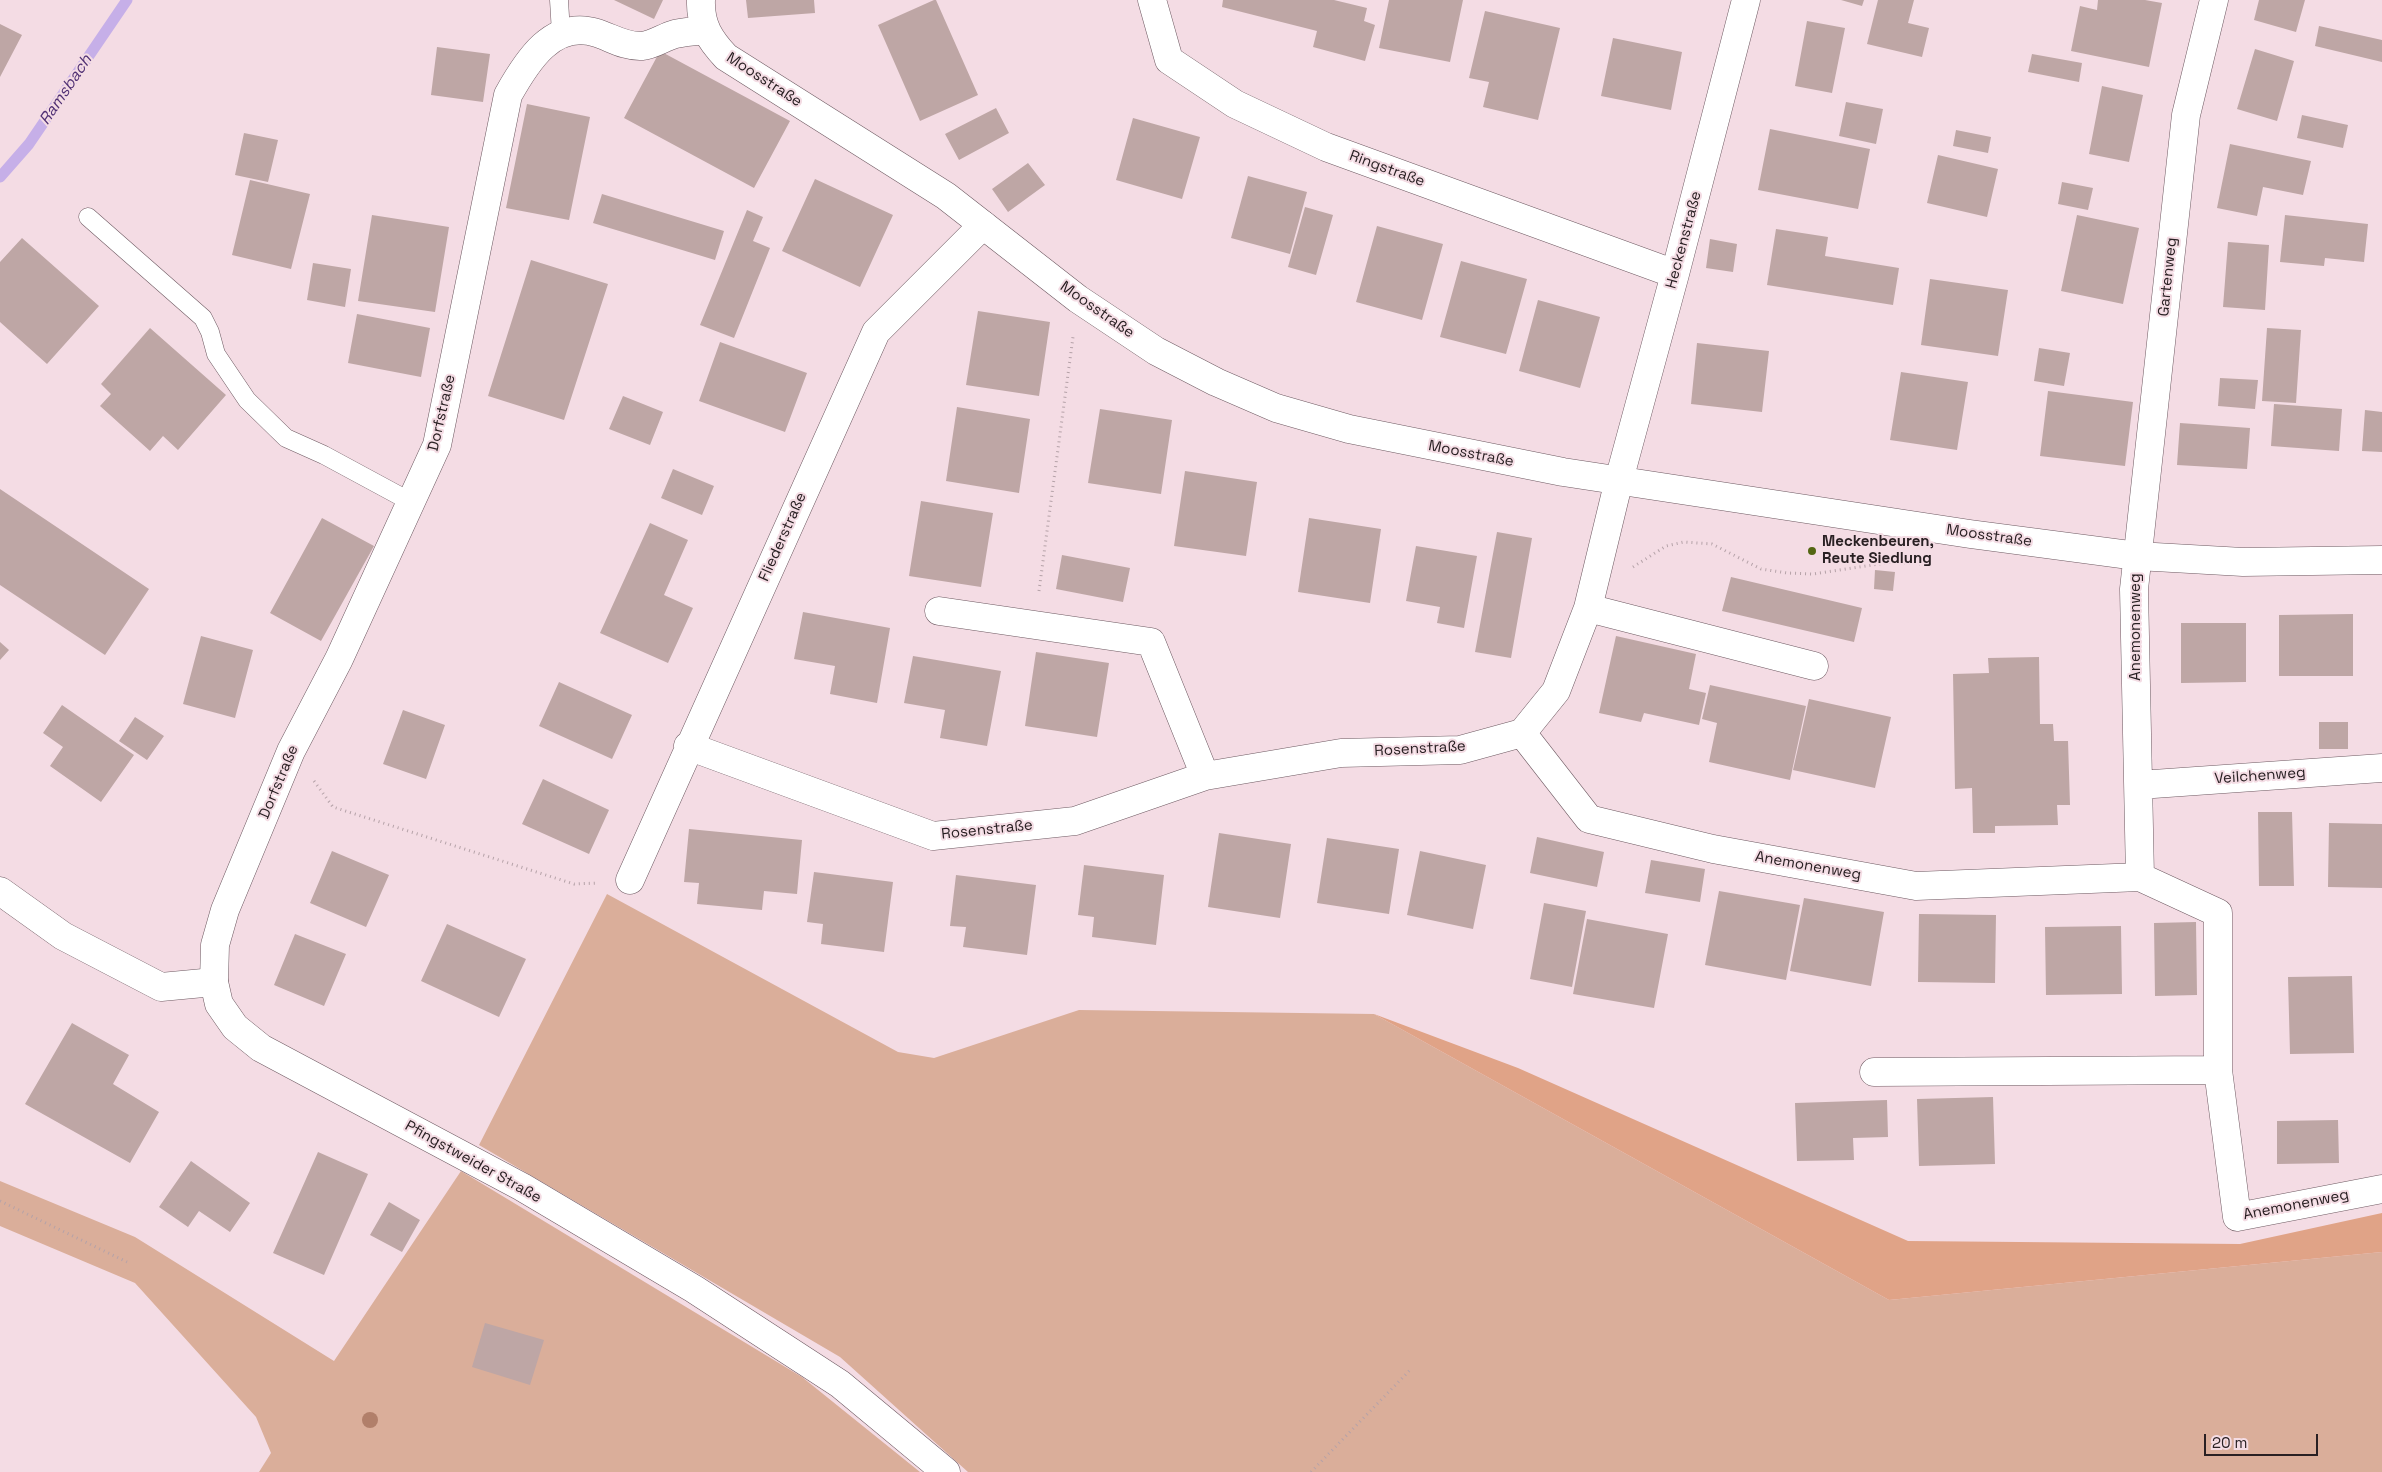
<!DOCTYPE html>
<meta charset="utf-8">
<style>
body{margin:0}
#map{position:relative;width:2382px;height:1472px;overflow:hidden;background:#f4dce4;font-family:"Space Grotesk",sans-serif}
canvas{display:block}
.scale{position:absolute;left:2204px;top:1434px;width:114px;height:22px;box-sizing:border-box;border:2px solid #292023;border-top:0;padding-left:6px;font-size:15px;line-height:18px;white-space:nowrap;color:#292023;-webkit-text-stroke:4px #f4dce4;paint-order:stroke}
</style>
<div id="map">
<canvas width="2382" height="1472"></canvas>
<div class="scale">20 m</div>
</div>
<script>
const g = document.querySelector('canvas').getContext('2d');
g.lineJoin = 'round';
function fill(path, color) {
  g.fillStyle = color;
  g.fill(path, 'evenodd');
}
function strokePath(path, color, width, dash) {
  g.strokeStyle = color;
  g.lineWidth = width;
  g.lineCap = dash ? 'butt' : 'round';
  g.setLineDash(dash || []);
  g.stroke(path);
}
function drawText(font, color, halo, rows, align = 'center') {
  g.font = font + ' "Space Grotesk",sans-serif';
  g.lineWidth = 4;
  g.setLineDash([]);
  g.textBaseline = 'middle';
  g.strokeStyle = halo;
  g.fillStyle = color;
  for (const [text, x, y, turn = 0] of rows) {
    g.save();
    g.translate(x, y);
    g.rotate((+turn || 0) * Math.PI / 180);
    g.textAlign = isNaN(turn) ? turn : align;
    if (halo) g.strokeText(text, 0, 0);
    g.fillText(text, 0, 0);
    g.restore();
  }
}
fill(new Path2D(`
 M607 894 898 1052 934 1058 1079 1010 1374 1014 1889 1300 2382 1252V1472H968L840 1357 479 1145Z
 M461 1171 802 1377 920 1472H259L271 1453 256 1417 135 1283 0 1226V1181L135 1237 334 1361Z`), '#daae9a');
fill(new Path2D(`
 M1374 1014 1518 1068 1908 1241 2240 1244 2382 1213V1252L1889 1300Z`), '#e0a387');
strokePath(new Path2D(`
 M0 177 29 144 127 0`), '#c6afe8', 11);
fill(new Path2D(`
 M614 0H663L654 19Z
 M746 0H814L815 13 748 18Z
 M934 0H936L978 95 920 121 878 25Z
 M1223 0H1334L1367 8 1364 21 1375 25 1365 61 1313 47 1317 31 1222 7Z
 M1389 0H1463L1450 62 1379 48Z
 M1841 0H1864L1862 6Z
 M1878 0H1914L1908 23 1929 28 1922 57 1867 44Z
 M2098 0H2145L2162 3 2149 67 2071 51 2080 6 2097 10Z
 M2259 0H2305L2296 32 2254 20Z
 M1485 11 1560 28 1538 120 1483 107 1489 82 1469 78Z
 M1807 21 1845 28 1832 93 1795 86Z
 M0 24 22 35 0 77Z
 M2319 26 2382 40V62L2315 46Z
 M1613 38 1682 52 1671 110 1601 96Z
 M437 47 490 54 483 102 431 95Z
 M2255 49 2294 61 2277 121 2237 109Z
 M660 51 790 121 754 188 624 118Z
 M2032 54 2082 63 2079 82 2028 72Z
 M2102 86 2143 95 2129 162 2089 154Z
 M1846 102 1883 109 1876 144 1839 136Z
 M527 104 590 117 569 220 506 208Z
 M996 108 1009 133 959 160 945 134Z
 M2302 115 2348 125 2343 148 2297 138Z
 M1133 118 1200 137 1182 199 1116 180Z
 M1770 129 1870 149 1858 209 1758 190Z
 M1956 130 1991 137 1988 153 1953 146Z
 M244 133 278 140 268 182 235 175Z
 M2230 144 2311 161 2303 195 2263 187 2257 216 2217 208Z
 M1938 155 1998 169 1987 217 1927 203Z
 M1028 163 1045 185 1008 212 992 189Z
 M1248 176 1307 192 1290 254 1231 238Z
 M815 179 893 215 860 287 782 251Z
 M250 180 310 194 291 269 232 255Z
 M2062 182 2093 188 2088 210 2058 204Z
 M602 194 724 231 715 260 593 223Z
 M1305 207 1333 215 1316 275 1288 267Z
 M747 210 763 217 753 241 770 248 734 338 700 325Z
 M372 215 449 227 435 312 358 301Z
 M2077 215 2139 228 2123 304 2061 291Z
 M2285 215 2368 224 2364 262 2325 258 2324 266 2280 262Z
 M1377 226 1443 244 1422 320 1356 302Z
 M1776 229 1828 237 1825 256 1899 268 1893 305 1767 285Z
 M22 238 99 306 47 364 0 322V262Z
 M1710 239 1737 244 1733 272 1706 268Z
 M2228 242 2269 245 2265 310 2223 307Z
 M531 260 608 284 564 420 488 396Z
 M1461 261 1527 279 1506 354 1440 337Z
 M313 263 351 269 345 307 307 300Z
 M1930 279 2008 290 1998 356 1921 345Z
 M1538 300 1600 317 1580 388 1519 371Z
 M978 311 1050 322 1039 396 966 385Z
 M357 314 430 328 421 377 348 363Z
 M150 328 226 395 178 450 163 436 150 451 100 406 111 394 101 384Z
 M2267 328 2301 330 2296 403 2262 401Z
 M720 342 807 373 785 432 699 401Z
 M1697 343 1769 351 1762 412 1691 404Z
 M2039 348 2070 353 2064 386 2034 381Z
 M1901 372 1968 382 1957 450 1890 440Z
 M2220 378 2258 380 2255 409 2218 406Z
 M2048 391 2133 402 2125 466 2040 456Z
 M623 396 663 412 650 445 609 429Z
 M2274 404 2342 409 2339 451 2271 446Z
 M957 407 1030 419 1019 493 946 481Z
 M1100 409 1172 420 1161 494 1088 483Z
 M2365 410 2382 412V452L2362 451Z
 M2180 423 2250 428 2247 469 2177 465Z
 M673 469 714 486 702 515 661 498Z
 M1185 471 1257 482 1246 556 1174 546Z
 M0 489 149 589 105 655 0 585Z
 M921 501 993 513 981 587 909 576Z
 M322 518 374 546 321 641 270 613Z
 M1309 518 1381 529 1370 603 1298 592Z
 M650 523 688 540 664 595 693 608 668 663 600 633Z
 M1497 532 1532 538 1511 658 1475 652Z
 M1416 546 1477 556 1464 628 1437 623 1440 607 1406 601Z
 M1062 555 1130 568 1123 602 1056 589Z
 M1875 570 1895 572 1893 591 1874 589Z
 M1731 577 1862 608 1854 642 1722 611Z
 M803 612 890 628 877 703 830 694 835 666 794 659Z
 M2353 614V676H2279V615Z
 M2181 623H2246V682L2181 683Z
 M201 636 253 650 235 718 183 704Z
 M1616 636 1696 654 1689 689 1706 693 1699 725 1644 713 1641 722 1599 713Z
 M0 642 9 650 0 660Z
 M1036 652 1109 663 1097 737 1025 726Z
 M913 656 1001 671 987 746 940 738 945 710 904 703Z
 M2039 657 2040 724H2053L2054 741H2068L2070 805H2057L2058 825 1995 826V833H1973L1972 788 1955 789 1953 674 1989 673 1988 658Z
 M559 682 632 715 612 759 539 726Z
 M1710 685 1806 706 1790 780 1709 762 1717 723 1702 719Z
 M1809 699 1891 717 1875 788 1793 770Z
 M62 705 134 755 101 802 50 766 63 747 43 733Z
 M403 710 445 725 426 779 383 764Z
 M135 717 164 736 147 760 119 741Z
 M2319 722H2348V749H2319Z
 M543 779 609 810 589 854 522 824Z
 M2258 812H2292L2294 886H2259Z
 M2329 823 2382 824V888L2328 887Z
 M689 829 802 840 797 894 764 891 762 910 697 904 699 883 684 882Z
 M1219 833 1291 844 1280 918 1208 907Z
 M1537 837 1604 852 1597 887 1530 873Z
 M1327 838 1399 849 1389 914 1317 903Z
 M332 851 389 875 366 927 310 903Z
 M1420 851 1486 865 1473 929 1407 915Z
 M1651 860 1705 869 1700 902 1645 893Z
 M1084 865 1164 875 1156 945 1092 937 1094 917 1078 915Z
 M814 872 893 882 884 952 821 944 823 924 807 922Z
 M956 875 1036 885 1027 955 963 947 966 927 950 926Z
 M1719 891 1800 905 1786 980 1705 965Z
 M1804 898 1884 912 1871 986 1790 971Z
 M1544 903 1586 911 1572 987 1530 979Z
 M1919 914 1996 915 1995 983 1918 982Z
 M1587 919 1668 934 1654 1008 1573 994Z
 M2196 922 2197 995 2155 996 2154 923Z
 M447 924 526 959 499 1017 421 981Z
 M2121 926 2122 994 2046 995 2045 927Z
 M295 934 346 954 324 1006 274 985Z
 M2352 976 2354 1053 2290 1054 2288 977Z
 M72 1023 129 1055 113 1084 159 1112 130 1163 25 1104Z
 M1993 1097 1995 1164 1919 1166 1917 1099Z
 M1887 1100 1888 1137 1853 1138 1854 1160 1797 1161 1795 1103Z
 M2338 1120 2339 1163 2277 1164V1121Z
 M318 1152 368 1174 324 1275 273 1253Z
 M191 1161 250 1203 230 1232 199 1211 188 1227 159 1207Z
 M389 1202 420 1220 402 1252 370 1235Z
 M485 1323 544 1340 530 1385 472 1367Z`), '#bea6a5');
const service = new Path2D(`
 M559 0 561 33
 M88 217 203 318 210 332 216 354 247 400 286 438 324 455 411 502`);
const minor = new Path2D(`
 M1152 0 1169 60 1235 104 1326 147 1675 274
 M1588 608 1814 666
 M939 611 1151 642 1205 776
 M1522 733 1589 819 1713 849 1916 886 2140 877 2218 913V1070L2237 1217 2382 1189
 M688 746 933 836 1075 821 1205 776 1341 753 1460 750 1522 733 1556 691 1588 608 1619 480 1675 274 1746 0
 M2139 785 2382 768
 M2140 877 2134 589 2186 115 2214 0
 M630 880 876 332 983 225
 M0 891 63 936 161 987 214 982
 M1874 1072 2218 1070`);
const tertiary = new Path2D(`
 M701 0C700 25 710 40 726 57L946 196 1078 299 1156 351 1216 382 1276 408 1349 429 1563 472 1970 534 2137 556 2243 562 2382 560
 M705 30C695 31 684 32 675 34 664 37 653 45 642 46 626 47 612 38 597 33 553 19 527 61 508 95L437 445 339 659 291 751 225 910 215 945 214 982 219 1004 235 1027 261 1048 522 1187 694 1289 840 1384 946 1472`);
strokePath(service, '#6e5a62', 19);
strokePath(minor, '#6e5a62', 29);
strokePath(tertiary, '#6e5a62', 29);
strokePath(new Path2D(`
 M1633 567 1666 546 1684 542 1712 544 1761 569 1787 573 1813 574 1892 562 1925 564
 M1039 591 1073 337
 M314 781 333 807 574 884 598 883
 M0 1201 127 1262
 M1311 1472 1411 1369`), '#b5a2a8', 3, [1, 4]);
strokePath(service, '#fff', 18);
strokePath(minor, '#fff', 28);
strokePath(tertiary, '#fff', 28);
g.fillStyle = '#b17f6a';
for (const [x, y] of [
 [370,1420]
]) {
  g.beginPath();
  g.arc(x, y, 8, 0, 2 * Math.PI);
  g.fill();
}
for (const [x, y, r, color] of [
 [1812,551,5,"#536612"]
]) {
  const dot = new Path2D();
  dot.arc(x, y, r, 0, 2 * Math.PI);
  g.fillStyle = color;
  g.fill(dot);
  strokePath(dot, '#f4dce4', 2);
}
drawText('15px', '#292023', '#f4dce4', [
 ["Moosstraße",764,80,33],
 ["Ringstraße",1387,169,20],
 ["Heckenstraße",1684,240,-75],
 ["Gartenweg",2168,277,-84],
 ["Moosstraße",1097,310,35],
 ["Dorfstraße",442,413,-77],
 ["Moosstraße",1471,454,11],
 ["Moosstraße",1989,536,8],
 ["Fliederstraße",783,537,-66],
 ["Anemonenweg",2136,627,-90],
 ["Rosenstraße",1420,749,-3],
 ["Veilchenweg",2260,776,-4],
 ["Dorfstraße",279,782,-67],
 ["Rosenstraße",987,830,-6],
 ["Anemonenweg",1808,866,10],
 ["Pfingstweider Straße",473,1162,29],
 ["Anemonenweg",2296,1205,-11]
]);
drawText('bold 15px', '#292023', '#f4dce4', [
 ["Meckenbeuren,",1822,542],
 ["Reute Siedlung",1822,559]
], 'left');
drawText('italic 16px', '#503074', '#f4dce4', [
 ["Ramsbach",66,90,-56]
]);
</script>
